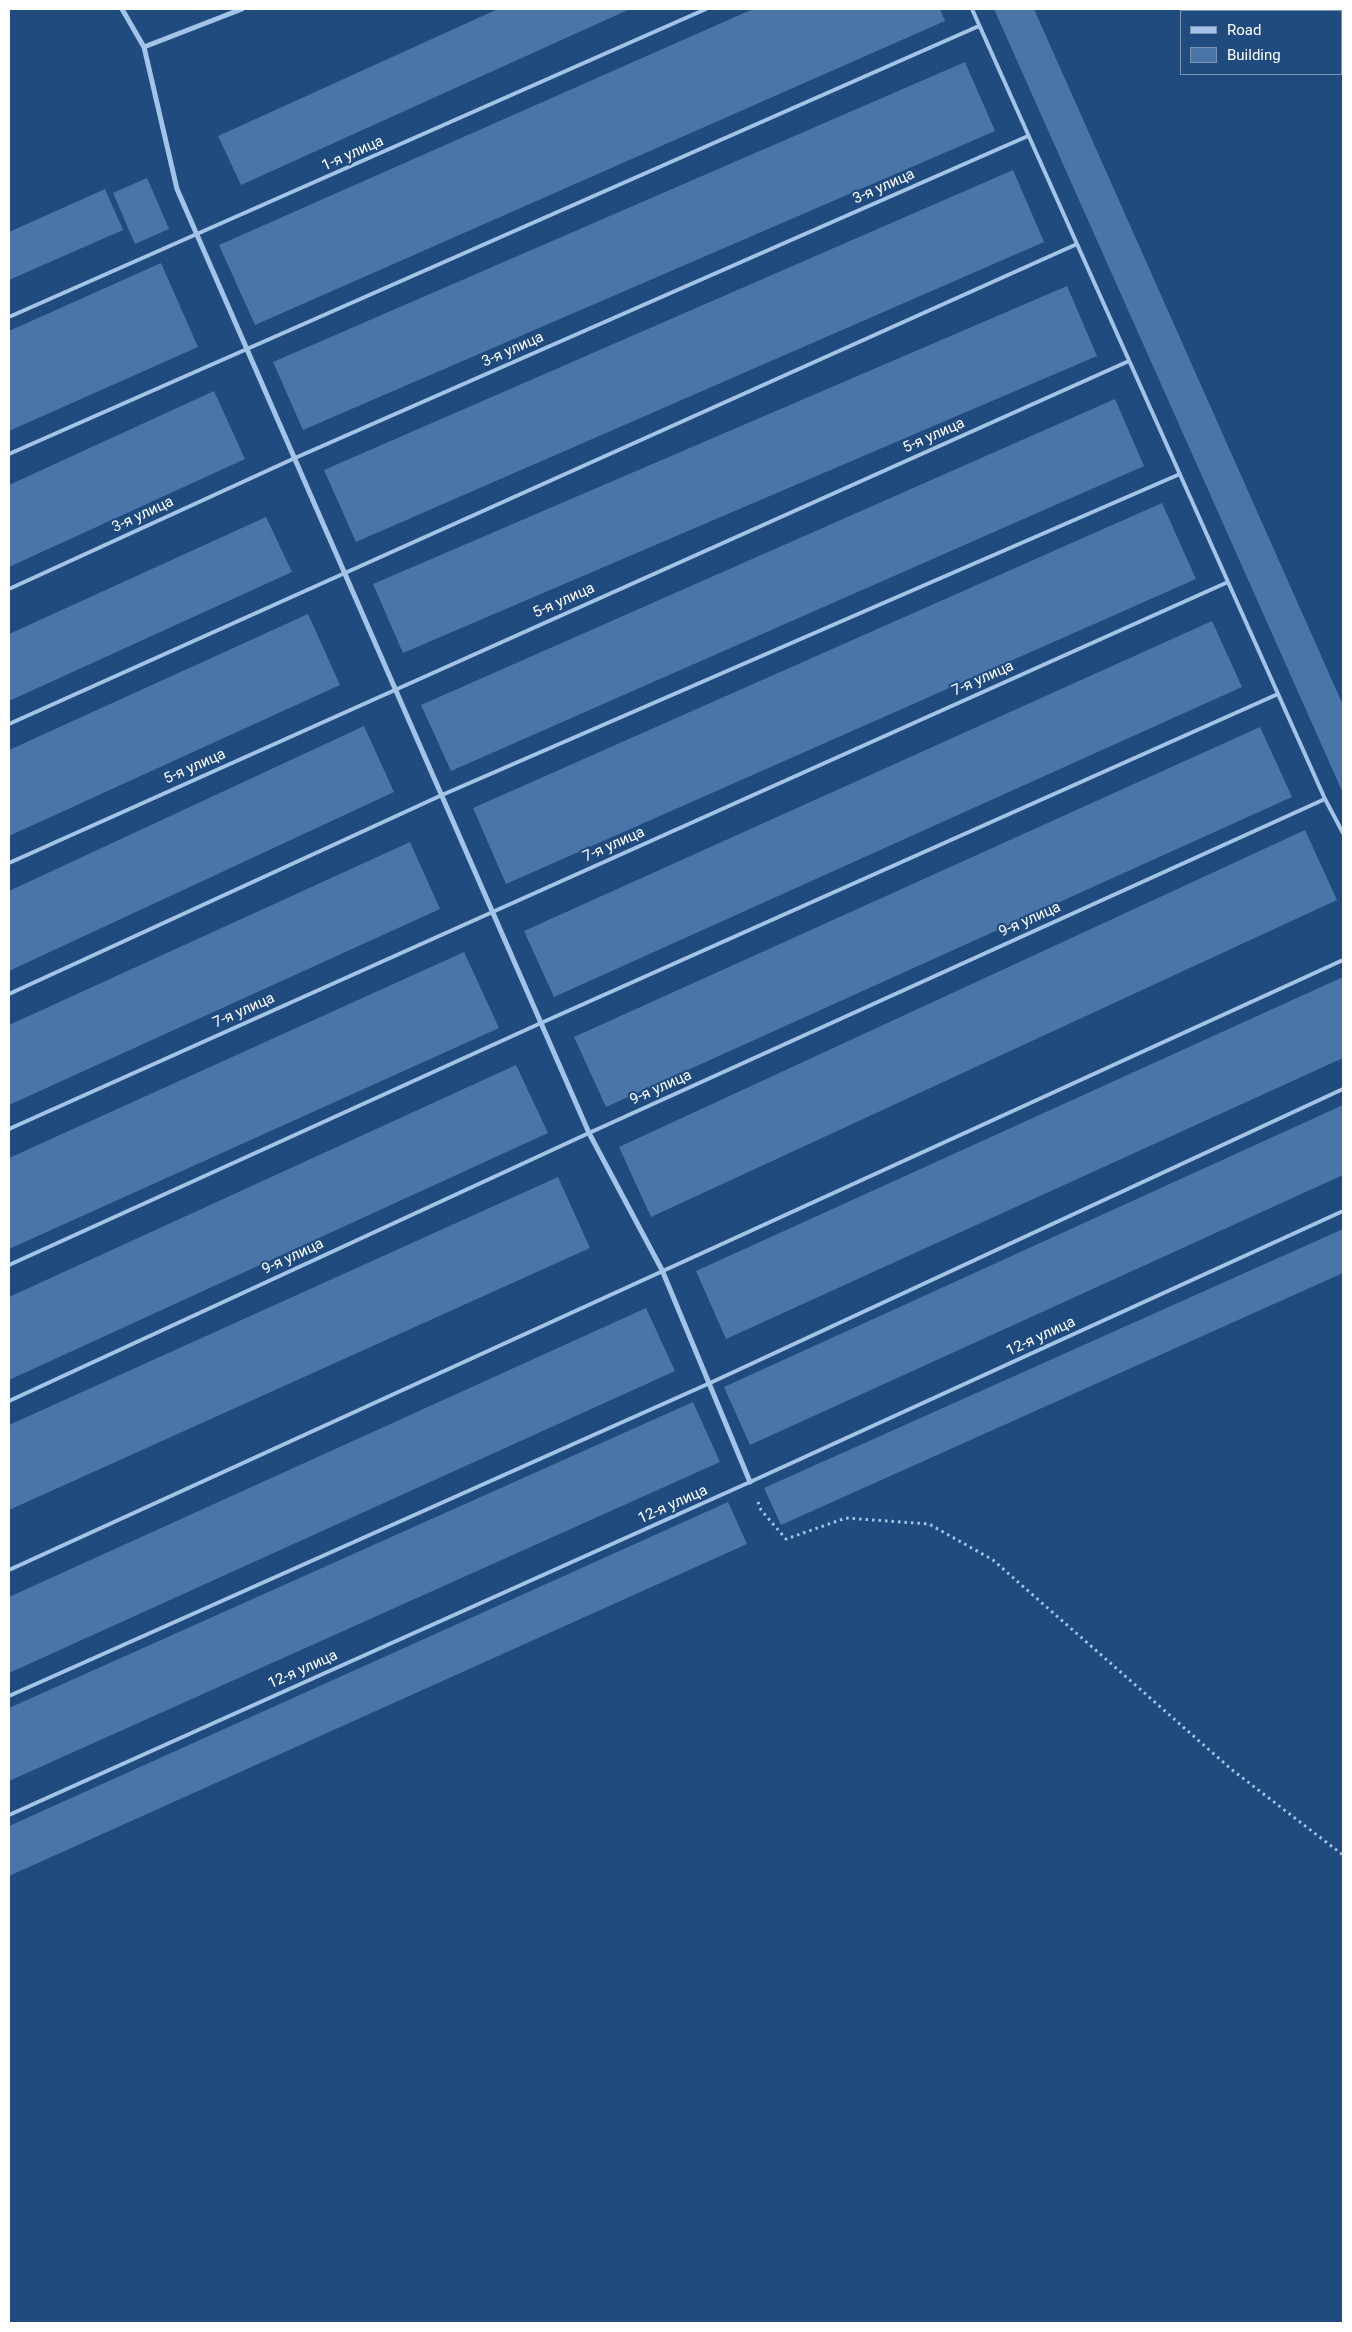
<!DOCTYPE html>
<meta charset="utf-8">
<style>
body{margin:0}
#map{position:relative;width:1352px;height:2332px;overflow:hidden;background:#204b7f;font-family:Roboto,sans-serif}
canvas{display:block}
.frame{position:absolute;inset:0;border:10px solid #fff;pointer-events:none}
.legend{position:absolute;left:1180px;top:10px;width:162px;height:65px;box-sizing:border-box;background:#204b7f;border:1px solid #7993b2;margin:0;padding:6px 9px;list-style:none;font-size:15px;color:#fff}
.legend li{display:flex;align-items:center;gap:10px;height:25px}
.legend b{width:25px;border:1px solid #7993b2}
</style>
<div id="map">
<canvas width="1352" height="2332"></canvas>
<div class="frame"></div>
<ul class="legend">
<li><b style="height:6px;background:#a4c4e7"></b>Road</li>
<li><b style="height:14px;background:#4975a8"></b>Building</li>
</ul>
</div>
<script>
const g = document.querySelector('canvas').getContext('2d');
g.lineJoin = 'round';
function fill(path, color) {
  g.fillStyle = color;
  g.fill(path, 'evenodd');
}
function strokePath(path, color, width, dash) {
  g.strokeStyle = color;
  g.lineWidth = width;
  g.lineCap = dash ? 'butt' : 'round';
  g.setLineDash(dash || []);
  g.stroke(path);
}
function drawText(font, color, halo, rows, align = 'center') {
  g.font = font + ' Roboto,sans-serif';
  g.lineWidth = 4.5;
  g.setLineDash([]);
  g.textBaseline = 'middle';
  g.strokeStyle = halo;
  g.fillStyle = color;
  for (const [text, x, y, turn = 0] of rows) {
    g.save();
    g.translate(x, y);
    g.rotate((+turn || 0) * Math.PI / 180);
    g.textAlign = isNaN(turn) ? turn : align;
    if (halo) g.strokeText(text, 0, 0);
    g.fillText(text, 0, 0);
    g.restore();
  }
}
fill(new Path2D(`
 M498 9H630L241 185 218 136Z
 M753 9H940L945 21 255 325 219 245Z
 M994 9H1034L1343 705V793Z
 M965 62 995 131 303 430 273 362Z
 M1013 170 1044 242 356 542 324 470Z
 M147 178 169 229 135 244 113 193Z
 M105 189 123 230 9 280V232Z
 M161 263 198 347 9 431V331Z
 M1067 286 1097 356 403 653 373 584Z
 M214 391 245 459 9 567V485Z
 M1115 399 1144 466 451 771 421 705Z
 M1162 503 1196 579 506 884 473 808Z
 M266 517 292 572 9 701V634Z
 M308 614 340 685 9 836V750Z
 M1212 621 1242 687 554 997 524 931Z
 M364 726 394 792 9 971V891Z
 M1260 727 1292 797 606 1107 574 1037Z
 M1305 830 1337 900 651 1217 619 1147Z
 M410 842 440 909 9 1105V1025Z
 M464 952 499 1028 9 1249V1158Z
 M1343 977V1058L726 1339 696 1271Z
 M516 1065 548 1133 9 1380V1297Z
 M1343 1105V1175L750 1445 724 1387Z
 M558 1177 590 1248 9 1510V1425Z
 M1343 1229V1273L781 1525 764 1488Z
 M646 1308 675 1371 9 1673V1597Z
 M693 1402 720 1462 9 1781V1708Z
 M728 1502 747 1544 9 1876V1826Z`), '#4975a8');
strokePath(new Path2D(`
 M758 1502 761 1510 786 1539 846 1518 929 1524 993 1560 1231 1769 1343 1855`), '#a4c4e7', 3, [2.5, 4]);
strokePath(new Path2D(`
 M972 9 1325 799 1343 833
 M9 317 706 9
 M9 454 979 26
 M9 589 295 458 1028 136
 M9 724 1077 244
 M9 863 1129 361
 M9 994 442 795 1180 474
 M9 1129 1228 582
 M9 1265 541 1023 1278 694
 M9 1401 589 1133 1325 799
 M9 1570 1343 960
 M9 1696 710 1383 1343 1089
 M9 1815 750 1482 1343 1211`), '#a4c4e7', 4);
strokePath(new Path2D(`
 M122 9 144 47 177 189 589 1133 662 1270 750 1482
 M144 47 242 9`), '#a4c4e7', 5);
drawText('15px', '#fff', '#204b7f', [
 ["1-я улица",353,154,-24],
 ["3-я улица",884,187,-24],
 ["3-я улица",513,350,-24],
 ["5-я улица",934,436,-24],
 ["3-я улица",143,515,-25],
 ["5-я улица",564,601,-24],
 ["7-я улица",983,679,-24],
 ["5-я улица",195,767,-24],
 ["7-я улица",614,845,-24],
 ["9-я улица",1030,920,-24],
 ["7-я улица",244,1011,-24],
 ["9-я улица",661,1088,-24],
 ["9-я улица",293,1257,-25],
 ["12-я улица",1041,1337,-25],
 ["12-я улица",673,1505,-24],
 ["12-я улица",303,1670,-24]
]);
</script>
